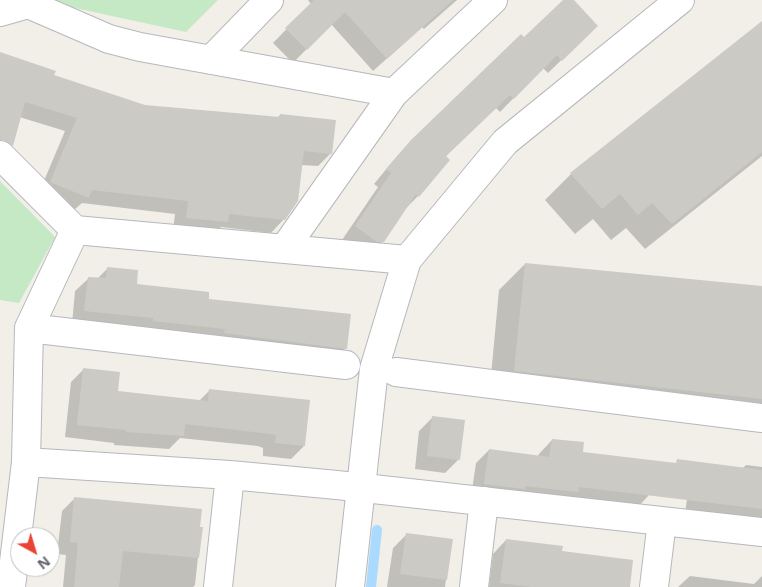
<!DOCTYPE html>
<style>
body{margin:0}
#map{position:relative;width:762px;height:587px;overflow:hidden;background:#f1efe8;font-family:"Open Sans",sans-serif}
canvas{display:block}
.north{position:absolute;left:10px;top:527px;width:50px;height:50px;box-sizing:border-box;background:#fff;border:1px solid #bfc1c3;border-radius:50%;rotate:141deg;font-size:14px;font-weight:700;line-height:20px;text-align:center;color:#5f6368}
.north::after{content:'';display:block;margin:auto;width:18px;height:22px;background:#ea4335;clip-path:polygon(50% 0,100% 100%,50% 72%,0 100%)}
</style>
<div id="map">
<canvas width="762" height="587"></canvas>
<div class="north">N</div>
</div>
<script>
const g = document.querySelector('canvas').getContext('2d');
g.lineJoin = 'round';
function fill(path, color) {
  g.fillStyle = color;
  g.fill(path, 'evenodd');
}
function strokePath(path, color, width, dash) {
  g.strokeStyle = color;
  g.lineWidth = width;
  g.lineCap = dash ? 'butt' : 'round';
  g.setLineDash(dash || []);
  g.stroke(path);
}
fill(new Path2D(`
 M38 0H218L186 32Z
 M0 181 55 237 19 303 0 300Z`), '#c5e8c5');
fill(new Path2D(`
 M308 0H457L424 29 422 27 373 71 331 24 293 63 273 43 311 4Z
 M565 0H573L583 39 548 73 543 68 500 112 496 108 445 157 418 196 405 209 383 241 369 255H363L342 240 378 187 374 184 398 155Z
 M762 23V156L645 249 626 228 611 240 593 219 575 234 545 200 571 174Z
 M0 53 53 76 145 106 277 118 280 115 331 153 318 166 301 165 284 219 271 233 221 227 213 235 173 231 175 214 82 203 74 210 38 195 65 131 16 116 0 119Z
 M525 264 762 287V427L489 397 499 290Z
 M108 268 136 285 207 301 346 348 332 361 72 324 75 291 89 278 97 279Z
 M84 369 117 393 198 402 210 390 304 446 291 459 263 456V448L258 446 180 438 169 449 114 445V443L65 437 71 382Z
 M433 417 458 460 445 473 415 469 419 431Z
 M552 440 582 454 649 495 636 509 471 497 476 463 489 450 538 456 539 454Z
 M746 465 762 467V524L685 514 690 477 742 469Z
 M75 498 201 528 195 585 193 587H63L66 555 57 554 62 511Z
 M406 535 451 540 445 587H387L393 548Z
 M506 540 560 552 628 587H489L493 554Z
 M690 576 754 584 762 576V587H678Z`), '#0003');
strokePath(new Path2D(`
 M371 587 377 530`), '#aadaff', 10);
fill(new Path2D(`
 M314 0H453L387 59 345 12 307 50 285 28Z
 M563 0H574L598 26 562 61 557 55 514 99 510 95 446 156 450 160 419 197 416 194 384 242H377L355 226 391 173 386 169 411 140 521 34 524 37Z
 M762 21V152L672 224 652 203 638 215 620 194 602 209 570 173Z
 M0 52 56 71 54 75 145 105 280 117V114L336 120 332 154 304 151 298 201 285 220 229 214 228 222 186 218 188 201 92 190 89 198 50 182 77 118 25 102 13 146 4 140H0Z
 M525 263 762 286V399L514 371Z
 M107 267 138 270 137 284 209 292V299L351 314 347 349 224 333 225 329 153 321V318L84 311 88 277 106 278Z
 M83 368 120 372 118 391 208 401 209 389 310 400 305 446 275 443 276 435 271 434 185 424 184 436 126 432V430L77 425Z
 M432 416 465 420 460 460 427 456Z
 M552 439 584 442 583 452 676 463 677 459 762 470V509L579 487 578 492 525 486V489L484 484 489 449 549 457Z
 M74 497 202 509 200 527H203L199 558 123 551 119 587H74L78 543 70 542Z
 M406 533 453 539 447 580 400 574Z
 M506 539 563 546 562 551 633 560 630 587H532L500 583Z`), '#cccac5');
const minor = new Path2D(`
 M0 12 28 4 109 39 140 47 394 93
 M211 60 269 0
 M0 155 75 230 407 260
 M284 249 394 93 493 0
 M29 328 346 365
 M396 372 762 418
 M26 462 29 328 75 230
 M11 587 26 462 230 475 337 485 762 532
 M218 587 230 475
 M350 587 374 369 407 260 505 142 680 0
 M474 587 484 501
 M654 587 662 521`);
strokePath(minor, '#b5b8bc', 30);
strokePath(minor, '#fff', 28);
</script>
